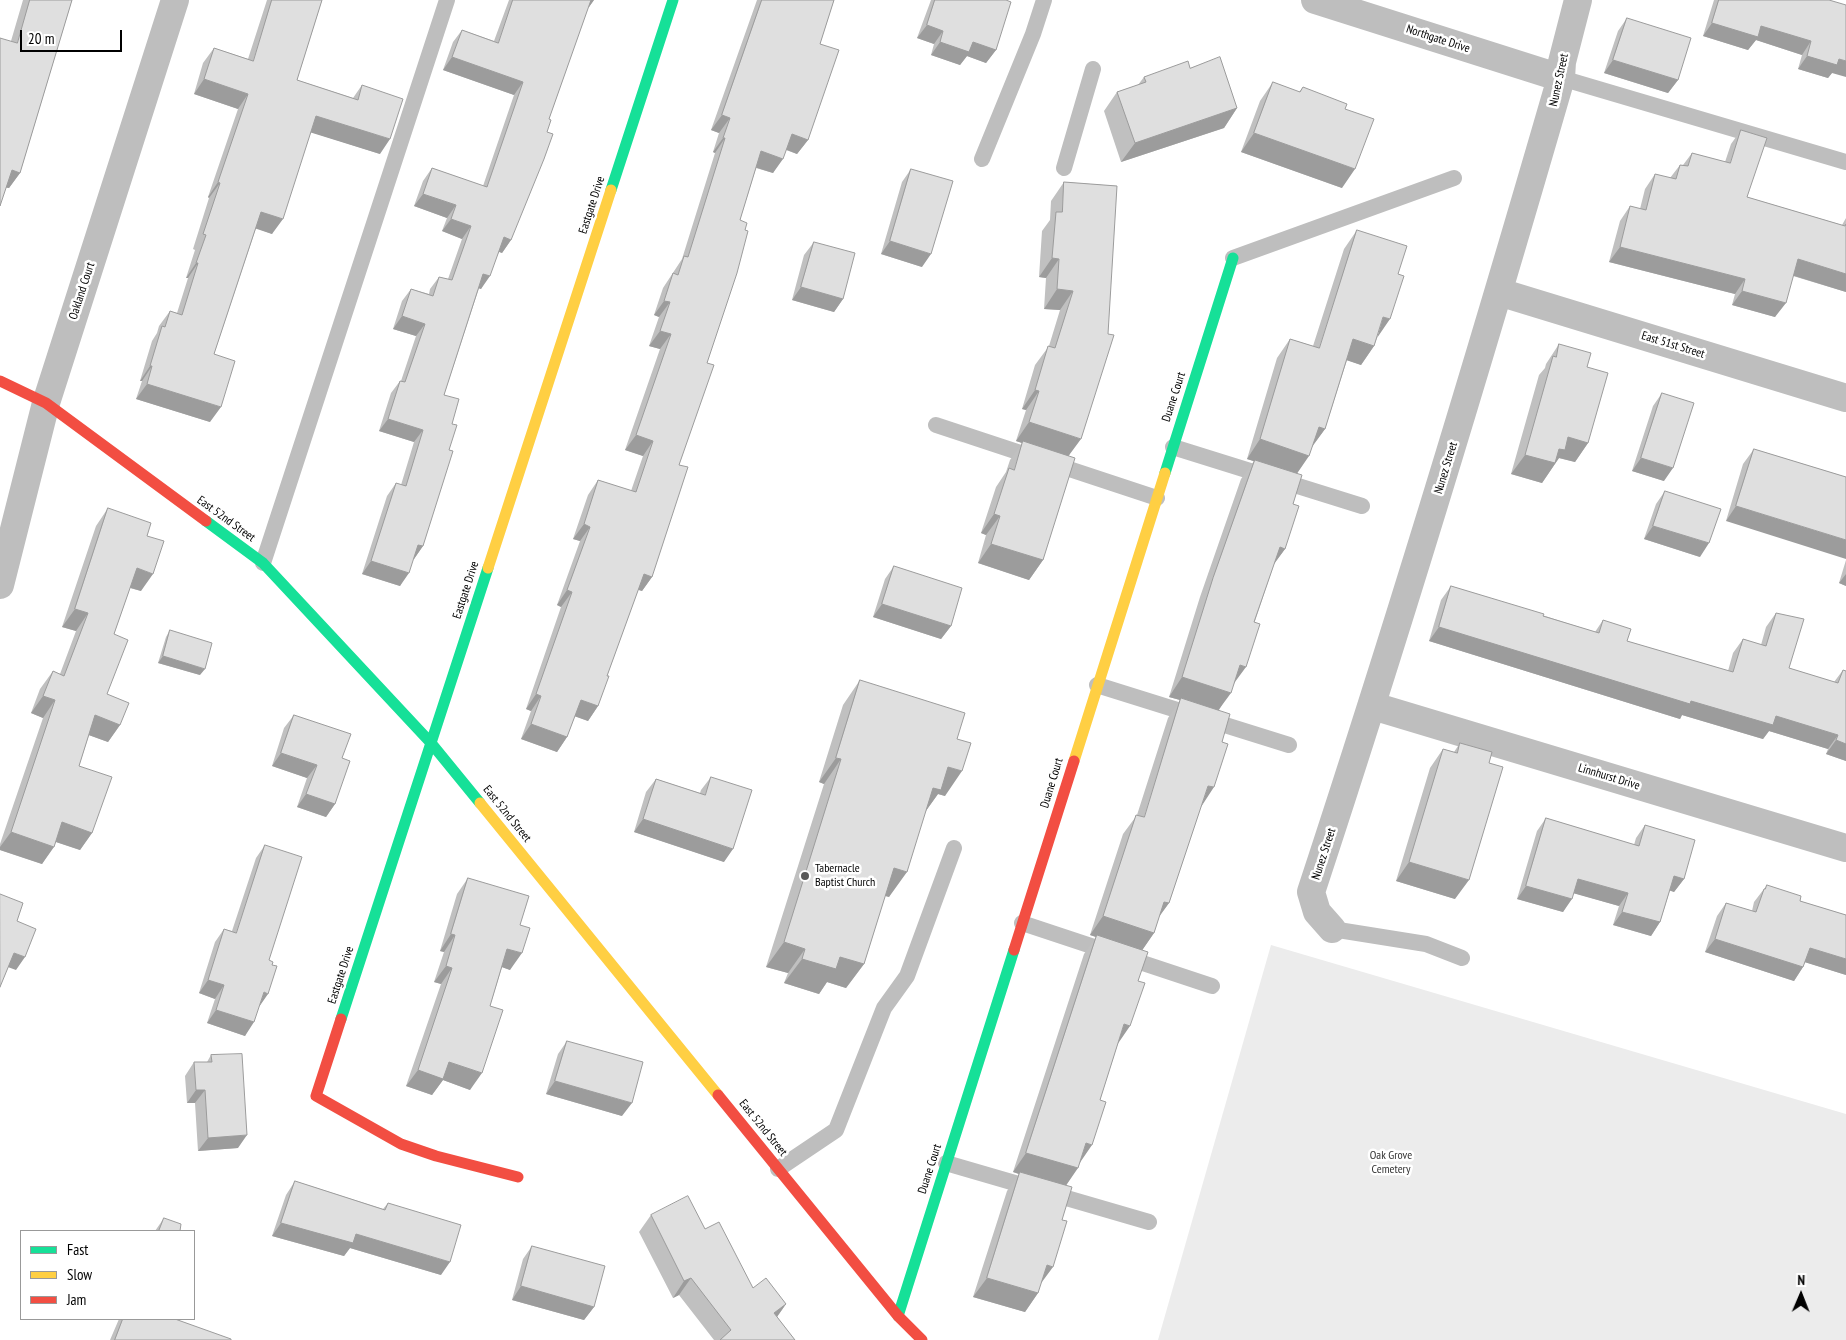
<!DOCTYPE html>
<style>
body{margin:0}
#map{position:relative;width:1846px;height:1340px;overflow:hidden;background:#fff;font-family:"PT Sans Narrow",sans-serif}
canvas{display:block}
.legend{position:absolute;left:20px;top:1230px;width:175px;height:90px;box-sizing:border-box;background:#fff;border:1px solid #999;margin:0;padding:6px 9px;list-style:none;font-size:15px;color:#000}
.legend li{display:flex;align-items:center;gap:10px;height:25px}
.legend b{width:25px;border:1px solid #999}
.north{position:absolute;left:1776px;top:1270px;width:50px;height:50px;-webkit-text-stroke:4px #fff;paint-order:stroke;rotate:1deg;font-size:14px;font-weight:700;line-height:20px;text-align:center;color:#000}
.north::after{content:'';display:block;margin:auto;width:18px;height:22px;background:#000;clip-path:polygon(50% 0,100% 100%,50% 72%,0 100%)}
.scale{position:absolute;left:20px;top:30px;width:102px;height:22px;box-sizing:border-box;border:2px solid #000;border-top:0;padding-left:6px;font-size:15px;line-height:18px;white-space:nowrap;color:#000;-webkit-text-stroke:4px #fff;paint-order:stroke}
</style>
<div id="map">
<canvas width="1846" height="1340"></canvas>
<ul class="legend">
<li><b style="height:6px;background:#16e098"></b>Fast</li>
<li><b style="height:6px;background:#ffcf43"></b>Slow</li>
<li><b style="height:6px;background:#f24e42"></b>Jam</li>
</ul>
<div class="north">N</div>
<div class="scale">20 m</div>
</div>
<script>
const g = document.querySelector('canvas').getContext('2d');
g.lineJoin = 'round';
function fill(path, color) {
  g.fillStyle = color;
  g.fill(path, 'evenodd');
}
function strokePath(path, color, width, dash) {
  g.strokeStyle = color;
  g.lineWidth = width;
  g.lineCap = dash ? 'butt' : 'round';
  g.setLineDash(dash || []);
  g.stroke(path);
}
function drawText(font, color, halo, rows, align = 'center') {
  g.font = font + ' "PT Sans Narrow",sans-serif';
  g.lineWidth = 5;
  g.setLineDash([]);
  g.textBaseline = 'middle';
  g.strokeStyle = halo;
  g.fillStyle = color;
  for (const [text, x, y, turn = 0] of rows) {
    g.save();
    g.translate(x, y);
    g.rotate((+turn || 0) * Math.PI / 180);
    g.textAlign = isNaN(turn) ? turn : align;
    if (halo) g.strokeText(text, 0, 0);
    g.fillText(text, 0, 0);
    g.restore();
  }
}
fill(new Path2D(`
 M1271 945 1846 1114V1340H1158Z`), '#ececec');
strokePath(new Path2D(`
 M1561 78 1846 162
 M982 159 1033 34 1044 0
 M1064 168 1093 69
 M1233 258 1454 178
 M936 425 1157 498
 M1173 447 1362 506
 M263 563 447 0
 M1097 685 1289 745
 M1022 923 1212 986
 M1332 929 1426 944 1462 958
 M946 1163 1149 1222
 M778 1169 836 1130 884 1008 907 976 954 848`), '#bebebe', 16);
strokePath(new Path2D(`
 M1315 0 1561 78
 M1499 292 1846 398
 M0 585 46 403 175 0
 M1373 706 1846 848
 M1332 929 1317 912 1311 892C1400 622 1482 351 1561 78L1562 62 1578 0`), '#bebebe', 28);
strokePath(new Path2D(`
 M611 190 673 0
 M1165 473 1233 258
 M206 521 263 563 431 743 480 803
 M341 1019 488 568
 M898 1316 1014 950`), '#16e098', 11);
strokePath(new Path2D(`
 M488 568 611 190
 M1074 761 1165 473
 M480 803 718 1095`), '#ffcf43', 11);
strokePath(new Path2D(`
 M0 381 46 403 206 521
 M1014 950 1074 761
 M341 1019 316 1096 401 1144 436 1156 518 1177
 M718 1095 898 1316 922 1340`), '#f24e42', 11);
fill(new Path2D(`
 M23 0H72L20 173 9 188H6L11 41Z
 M267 0H322L297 80 353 98 362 85 380 154 311 132 272 234 256 228 214 354 210 422 136 399 142 381H140L152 341 157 333 159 326 170 311 177 313 188 278H186L195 250 193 249 209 198 208 197 238 109 194 94 203 63 214 48 248 59Z
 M509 0H594L589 7H588L549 119 511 240 502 253 499 252 481 289 479 288 444 395 452 424 449 450 423 546 414 559H413L400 586 362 574 387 496 396 483 401 485 414 442 379 431 391 393 400 381H401L416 336 393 329 402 301 411 289 429 294 430 289 439 277 448 279 462 239 442 231 447 218 414 206 423 181 432 168 483 186 514 95 443 70 453 42 462 30 494 41Z
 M757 0H834L820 44 808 140 797 154 786 150 773 173 756 168 740 220 707 363 679 465 652 577 642 591 638 590 607 676 598 706 588 721 575 716 567 737 557 752 521 739 531 711 526 709 561 607 557 605 580 541 573 539 588 495 598 480 631 491 643 456 625 450 660 349 649 346 659 317 654 315 663 288 682 259 715 153 713 152 719 133 711 130Z
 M931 0H1006L996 50 986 63 967 56 960 65 931 55 934 44 917 38Z
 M1714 0H1829L1832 73 1828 78 1798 69 1802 55 1756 40 1748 50 1703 36Z
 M1627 18 1678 80 1668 93 1604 73 1618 31Z
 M1190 68 1237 108 1224 128 1121 162 1104 111 1117 92 1138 85 1144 77Z
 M1273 82 1299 92 1303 87 1345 109 1342 188 1241 152 1260 101Z
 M1741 130 1747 197 1842 225 1846 218V292L1793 276 1775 317 1732 305 1735 294 1609 262 1620 221 1630 206 1640 209 1645 189 1655 174 1670 178 1680 165H1683L1692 153 1725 162 1731 144Z
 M911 169 922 267 881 254 902 182Z
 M1064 182 1117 186 1069 456 1043 560 1029 580 978 563 986 535 981 533 996 487 1006 472 1010 460 1022 443 1016 441 1026 410 1022 409 1035 365 1049 346 1060 310 1044 309 1046 278 1039 277 1042 231 1050 220 1051 201Z
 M1357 230 1377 338 1374 346 1361 365 1347 360 1325 429 1312 447 1297 473 1293 504 1285 549 1274 564 1234 684 1219 710 1201 806 1169 903 1159 917 1154 933 1142 950 1118 1043 1080 1163 1066 1185 1038 1293 1025 1312 973 1297 1007 1191 1019 1174 1013 1172 1084 954 1096 937 1090 935 1123 834 1137 815 1168 718 1180 700 1169 697 1200 597 1241 479 1254 461 1247 459 1277 358 1290 339 1313 346 1344 249Z
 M814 242 843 299 834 312 792 300 804 255Z
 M1559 344 1587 367 1588 443 1575 462 1559 458 1542 483 1511 474 1539 375 1545 368 1546 364Z
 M1662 393 1664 481 1632 471 1653 406Z
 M1754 449 1846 477 1726 521 1743 464Z
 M1665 491 1700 557 1644 539 1656 504Z
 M108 508 147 536 141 591 130 588 114 634 107 694 120 725 108 742 89 735 79 766 92 833 80 850 56 842 42 864 0 850V844L43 718 31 713 40 689 53 671 60 674 76 631 62 627 96 526Z
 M1846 560V586L1839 583Z
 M894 566 951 626 941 639 873 617 885 579Z
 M1451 586 1595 632 1603 620 1627 641 1728 671 1733 653 1743 639 1761 645 1766 627 1776 613 1789 668 1834 682 1843 670 1846 671V761L1826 754 1828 749 1769 731 1763 739 1682 715 1680 719 1429 641 1441 600Z
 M170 630 200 675 158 663 166 637Z
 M860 680 957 739 945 796 938 794 925 812 889 897 885 896 864 964 846 988 827 982 819 994 784 983 788 973 766 967 824 784 819 782 843 705Z
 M294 715 342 758 335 804 326 817 297 807 307 778 272 766 284 728Z
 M1460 743 1455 899 1396 881 1430 768 1443 749 1454 752Z
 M711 777 724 862 634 832 646 792 656 779 700 793 701 790Z
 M1546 818 1634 845 1636 838 1645 825 1684 879 1674 892 1670 890 1660 922 1651 936 1613 925 1619 906 1574 893 1563 912 1517 899 1537 831Z
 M265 845 269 960 259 1006 245 1036 207 1023 215 999 199 993 215 942 224 929 232 931 256 858Z
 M468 878 520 925 510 970 502 967 490 1006 470 1090 443 1080 432 1095 406 1086 441 984 434 982 444 952 440 951 457 894Z
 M1767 885 1800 901 1846 915V975L1805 962 1803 967 1794 981 1705 952 1717 916 1726 903 1752 911 1754 902Z
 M567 1041 622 1116 546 1094 558 1054Z
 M211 1055 238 1148 198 1151 195 1103H187L185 1076 194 1062H207Z
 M295 1181 383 1209 388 1203 441 1275 350 1248 344 1256 272 1236 286 1195Z
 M651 1215 705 1229 753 1288 786 1304 777 1317 795 1340H714L679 1295 673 1298 639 1232Z
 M164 1218 180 1231H155Z
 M532 1246 594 1307 584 1320 512 1300 523 1259Z
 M119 1319H175L231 1340H110Z`), '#c0c0c0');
fill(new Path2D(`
 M588 0H594L589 7 584 6Z
 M1712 23 1761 26 1811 41 1802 55 1756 40 1748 50 1703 36Z
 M927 25 943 31 934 44 917 38Z
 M940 42H973L996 50 986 63 967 56 960 65 931 55Z
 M1807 56 1839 59 1846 61V77L1832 73 1828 78 1798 69Z
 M452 57 523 82 514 95 443 70Z
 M1613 60 1678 80 1668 93 1604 73Z
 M204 79 248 94 238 109 194 94Z
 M1237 108 1224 128 1121 162 1135 143Z
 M722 115 730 118 719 133 711 130Z
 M316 116 390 139 380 154 306 131Z
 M1254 133 1355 169 1342 188 1241 152Z
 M792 134 808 140 797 154 782 148Z
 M723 138H725L715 153 713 152Z
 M761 151 783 159 773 173 751 166Z
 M12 170 20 173 9 188 1 186Z
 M218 182 220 183 209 198 208 197Z
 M423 194 456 205 447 218 414 206Z
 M261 212 283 219 272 234 251 227Z
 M451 219 471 226 462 239 442 231Z
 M504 237 511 240 502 253 495 250Z
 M890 241 931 254 922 267 881 254Z
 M1620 247 1745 279 1735 294 1609 262Z
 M1052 258 1059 259 1046 278 1039 277Z
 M1798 259 1846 274V292L1788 274Z
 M196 263H198L188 278H186Z
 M483 274 490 276 481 289 474 287Z
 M801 287 843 299 834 312 792 300Z
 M1057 289 1073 291 1060 310 1044 309Z
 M1742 291 1786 303 1775 317 1732 305Z
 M664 301 670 302 659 317 654 315Z
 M402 316 425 324 416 336 393 329Z
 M1383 317 1390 319 1377 338Z
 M660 331 671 334 660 349 649 346Z
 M1353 339 1374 346 1361 365 1340 358Z
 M150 366H152L142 381H140Z
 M147 384 221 407 210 422 136 399Z
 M1035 390 1039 391 1026 410 1022 409Z
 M388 419 423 430 414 442 379 431Z
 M1029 422 1081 439 1067 458 1023 441 1022 443 1016 441Z
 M1319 427 1325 429 1311 448Z
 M636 435 653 441 643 456 625 450Z
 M1568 437 1588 443 1575 462 1559 458 1542 483 1511 474 1525 455Z
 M1260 439 1309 456 1296 475 1247 459Z
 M1641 458 1673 468 1664 481 1632 471Z
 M1736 506 1846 540V559L1726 521Z
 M994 514 1000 516 986 535 981 533Z
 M584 524 590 527 580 541 573 539Z
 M1653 526 1709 543 1700 557 1644 539Z
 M991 544 1043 560 1029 580 978 563Z
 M418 545 423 546 414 559 409 558Z
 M1280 547 1285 549 1271 568Z
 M371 561 409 573 400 586 362 574Z
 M137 568 153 574 141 591 124 586Z
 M644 574 652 577 642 591 634 588Z
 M1846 574V586L1839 583Z
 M567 590 572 592 561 607 557 605Z
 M882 604 951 626 941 639 873 617Z
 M75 609 88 613 76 631 62 627Z
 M1439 627 1691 701 1776 716 1838 735 1828 749 1769 731 1763 739 1682 715 1680 719 1429 641Z
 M163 656 205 669 200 675 158 663Z
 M1240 665 1246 667 1232 686Z
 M1182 677 1231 693 1217 712 1181 698 1180 700 1169 697Z
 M536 694 541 696 531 711 526 709Z
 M43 696 55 700 43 718 31 713Z
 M581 700 598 706 588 721 571 715Z
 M95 715 120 725 108 742 83 733Z
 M531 724 567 737 557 752 521 739Z
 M1836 740 1846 744V761L1826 754Z
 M281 753 317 765 307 778 272 766Z
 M836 758 841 759 824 784 819 782Z
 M948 767 962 771 945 796 938 794 923 815 916 812Z
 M1208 786 1214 787 1201 807Z
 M306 794 335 804 326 817 297 807Z
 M643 819 733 849 724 862 634 832Z
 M62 822 92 833 80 850 50 840Z
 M11 832 54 847 42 864 0 850V847Z
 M1409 862 1469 880 1455 899 1396 881Z
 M894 868 907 872 889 897 876 893Z
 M1674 876 1684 879 1674 892 1665 889Z
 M1578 879 1628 893 1619 906 1569 892Z
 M1526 886 1572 899 1563 912 1517 899Z
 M1164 902 1169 903 1155 922Z
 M1622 912 1660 922 1651 936 1613 925Z
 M1103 916 1154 933 1141 952 1097 935 1096 937 1090 935Z
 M451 934 455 935 444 952 440 951Z
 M1715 939 1803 967 1794 981 1705 952Z
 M784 942 805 949 788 973 766 967Z
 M1810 948 1846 959V975L1801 961Z
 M507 949 522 953 510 970 496 965Z
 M14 953 25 957 16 970 5 966Z
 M840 957 864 964 846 988 827 982 819 994 784 983 802 959Z
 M446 966 452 968 441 984 434 982Z
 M208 980 224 985 215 999 199 993Z
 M264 992 268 994 259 1007Z
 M216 1010 254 1022 245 1036 207 1023Z
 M1124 1024 1130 1026 1117 1045Z
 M449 1062 482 1073 470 1090 443 1080 432 1095 406 1086 418 1070Z
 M555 1081 632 1103 622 1116 546 1094Z
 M196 1090H205L195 1103H187Z
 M247 1135 238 1148 198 1151 208 1138Z
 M1086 1143 1092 1145 1079 1164Z
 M1026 1153 1078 1168 1065 1187 1020 1172 1019 1174 1013 1172Z
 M281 1223 356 1234 450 1262 441 1275 350 1248 344 1256 272 1236Z
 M1047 1265 1053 1267 1039 1286Z
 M691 1278 679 1295 673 1298 684 1281Z
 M987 1278 1038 1293 1025 1312 973 1297Z
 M521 1286 594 1307 584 1320 512 1300Z
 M786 1304 774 1321V1313Z`), '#9c9c9c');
const building = new Path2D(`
 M30 0H72L20 173 12 170 0 206V38L17 43Z
 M272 0H322L297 80 358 100 362 85 403 99 390 139 316 116 283 219 261 212 214 354 235 361 221 407 147 384 152 366H150L162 326 165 327 170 311 182 315 198 263H196L206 235 203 234 220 183 218 182 248 94 204 79 214 48 253 61Z
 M513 0H591L549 119 551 120 547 132 553 134 544 159 511 240 504 237 490 276 483 274 444 395 459 399 452 424 457 425 449 450 453 451 423 546 418 545 409 573 371 561 396 483 406 486 423 430 388 419 400 381 405 382 425 324 402 316 411 289 433 296 439 277 452 280 471 226 451 219 456 205 423 194 432 168 487 187 523 82 452 57 462 30 498 43Z
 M762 0H834L820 44 839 50 808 140 792 134 783 159 761 151 740 220 747 223 745 230 748 231 737 273 707 363 714 365 679 465 688 467 652 577 644 574 607 676H609L598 706 581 700 567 737 531 724 541 696 536 694 572 592 567 590 590 527 584 524 598 480 636 492 653 441 636 435 671 334 660 331 670 302 664 301 673 273 678 275 684 256 688 257 725 138H723L730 118 722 115Z
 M935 0H1006L1011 2 996 50 973 42 969 52 940 42 943 31 927 25Z
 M1719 0H1829L1846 5V61L1839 59 1837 65 1807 56 1811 41 1761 26 1758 37 1712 23Z
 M1627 18 1691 38 1678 80 1613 60Z
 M1220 57 1237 108 1135 143 1117 92 1146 82 1144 77 1188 61 1190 68Z
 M1273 82 1300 92 1303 87 1347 104 1345 109 1374 119 1355 169 1254 133Z
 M1741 130 1767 138 1747 197 1845 226 1846 224V274L1798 259 1786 303 1742 291 1745 279 1620 247 1630 206 1646 210 1655 174 1676 179 1680 165 1688 166 1692 153 1730 163Z
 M911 169 953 181 931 254 890 241Z
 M1064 182 1117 186 1108 334 1114 335 1081 439 1029 422 1039 391 1035 390 1048 346 1055 348 1073 291 1057 289 1059 259 1052 258 1056 212H1062Z
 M1357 230 1407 246 1398 274 1404 276 1390 319 1383 317 1374 346 1353 339 1325 429 1319 427 1309 456 1260 439 1290 339 1319 348Z
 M814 242 855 253 843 299 801 287Z
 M1559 344 1591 353 1587 367 1608 373 1588 443 1568 437 1565 450 1559 449 1555 463 1525 455 1553 356 1556 357Z
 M1662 393 1694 403 1673 468 1641 458Z
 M1023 441 1075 458 1043 560 991 544 1000 516 994 514 1009 468 1014 470Z
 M1754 449 1846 477V540L1736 506Z
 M1255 460 1302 475 1293 504 1299 506 1285 549 1280 547 1254 622 1260 624 1246 667 1240 665 1231 693 1182 677 1213 578Z
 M1665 491 1721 509 1709 543 1653 526Z
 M108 508 151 523 147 536 164 541 153 574 137 568 114 634 128 640 107 694 129 703 120 725 95 715 79 766 112 777 92 833 62 822 54 847 11 832 55 700 43 696 53 671 64 676 88 613 75 609Z
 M894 566 962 588 951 626 882 604Z
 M1451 586 1544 614 1543 616 1599 633 1603 620 1631 629 1627 641 1733 672 1743 639 1766 646 1776 613 1804 619 1789 668 1838 683 1843 670 1846 671V744L1836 740 1838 735 1776 716 1773 725 1691 701 1690 704 1439 627Z
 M170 630 212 643 205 669 163 656Z
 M860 680 965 713 957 739 971 743 962 771 948 767 941 790 933 788 907 872 894 868 864 964 840 957 836 969 802 959 805 949 784 942 841 759 836 758Z
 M1181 698 1230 714 1222 742 1228 744 1214 787 1208 786 1169 903 1164 902 1154 933 1103 916 1136 815 1144 817Z
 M294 715 351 734 342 758 350 761 335 804 306 794 317 765 281 753Z
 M1460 743 1492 752 1489 763 1503 767 1469 880 1409 862 1443 749 1457 753Z
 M711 777 752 790 733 849 643 819 656 779 705 795Z
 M1546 818 1639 846 1645 825 1695 840 1684 879 1674 876 1660 922 1622 912 1628 893 1578 879 1572 899 1526 886Z
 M265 845 302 857 269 960 273 962 272 965 277 966 268 994 264 992 254 1022 216 1010 224 985 208 980 224 929 236 933Z
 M468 878 529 896 520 925 530 928 522 953 507 949 490 1006 503 1010 482 1073 449 1062 443 1079 418 1070 452 968 446 966 455 935 451 934Z
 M1767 885 1801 896 1800 901 1846 915V959L1810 948 1803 967 1715 939 1726 903 1756 912 1764 889H1765Z
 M0 894 23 903 17 921 36 929 25 957 14 953 0 987Z
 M1097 935 1148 952 1138 981 1145 983 1130 1026 1124 1024 1100 1100 1106 1102 1092 1145 1086 1143 1078 1168 1026 1153Z
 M567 1041 643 1062 632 1103 555 1081Z
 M242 1054 247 1135 208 1138 205 1090H196L194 1062H212L211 1055Z
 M1020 1172 1072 1187 1062 1220 1067 1221 1053 1267 1047 1265 1038 1293 987 1278Z
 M295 1181 385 1210 388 1203 461 1225 450 1262 356 1234 353 1243 281 1223Z
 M688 1196 705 1229 719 1222 753 1288 766 1278 786 1304 774 1313 795 1340H720L731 1330 691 1278 684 1281 651 1215Z
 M164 1218 181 1224 180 1231H159Z
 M532 1246 605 1266 594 1307 521 1286Z
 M123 1319H175L231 1339V1340H115Z`);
fill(building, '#dfdfdf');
strokePath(building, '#9c9c9c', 1);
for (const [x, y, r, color] of [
 [805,876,5,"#595959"]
]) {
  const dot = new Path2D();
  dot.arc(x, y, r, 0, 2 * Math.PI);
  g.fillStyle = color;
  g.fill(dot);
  strokePath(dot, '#fff', 2);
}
drawText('12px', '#000', '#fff', [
 ["Northgate Drive",1438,39,18],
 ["Nunez Street",1559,80,-78],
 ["Eastgate Drive",592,205,-72],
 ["Oakland Court",82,291,-72],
 ["East 51st Street",1673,345,17],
 ["Duane Court",1174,397,-72],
 ["Nunez Street",1446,468,-73],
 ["East 52nd Street",226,519,36],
 ["Eastgate Drive",466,590,-72],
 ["Linnhurst Drive",1609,777,17],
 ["Duane Court",1052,783,-73],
 ["East 52nd Street",507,814,51],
 ["Nunez Street",1324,854,-72],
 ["Eastgate Drive",341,975,-72],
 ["East 52nd Street",763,1128,51],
 ["Duane Court",930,1169,-72]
]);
drawText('12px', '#000', '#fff', [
 ["Tabernacle",815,869],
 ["Baptist Church",815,883]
], 'left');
drawText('12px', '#333', '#fff', [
 ["Oak Grove",1391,1156],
 ["Cemetery",1391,1170]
]);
</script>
